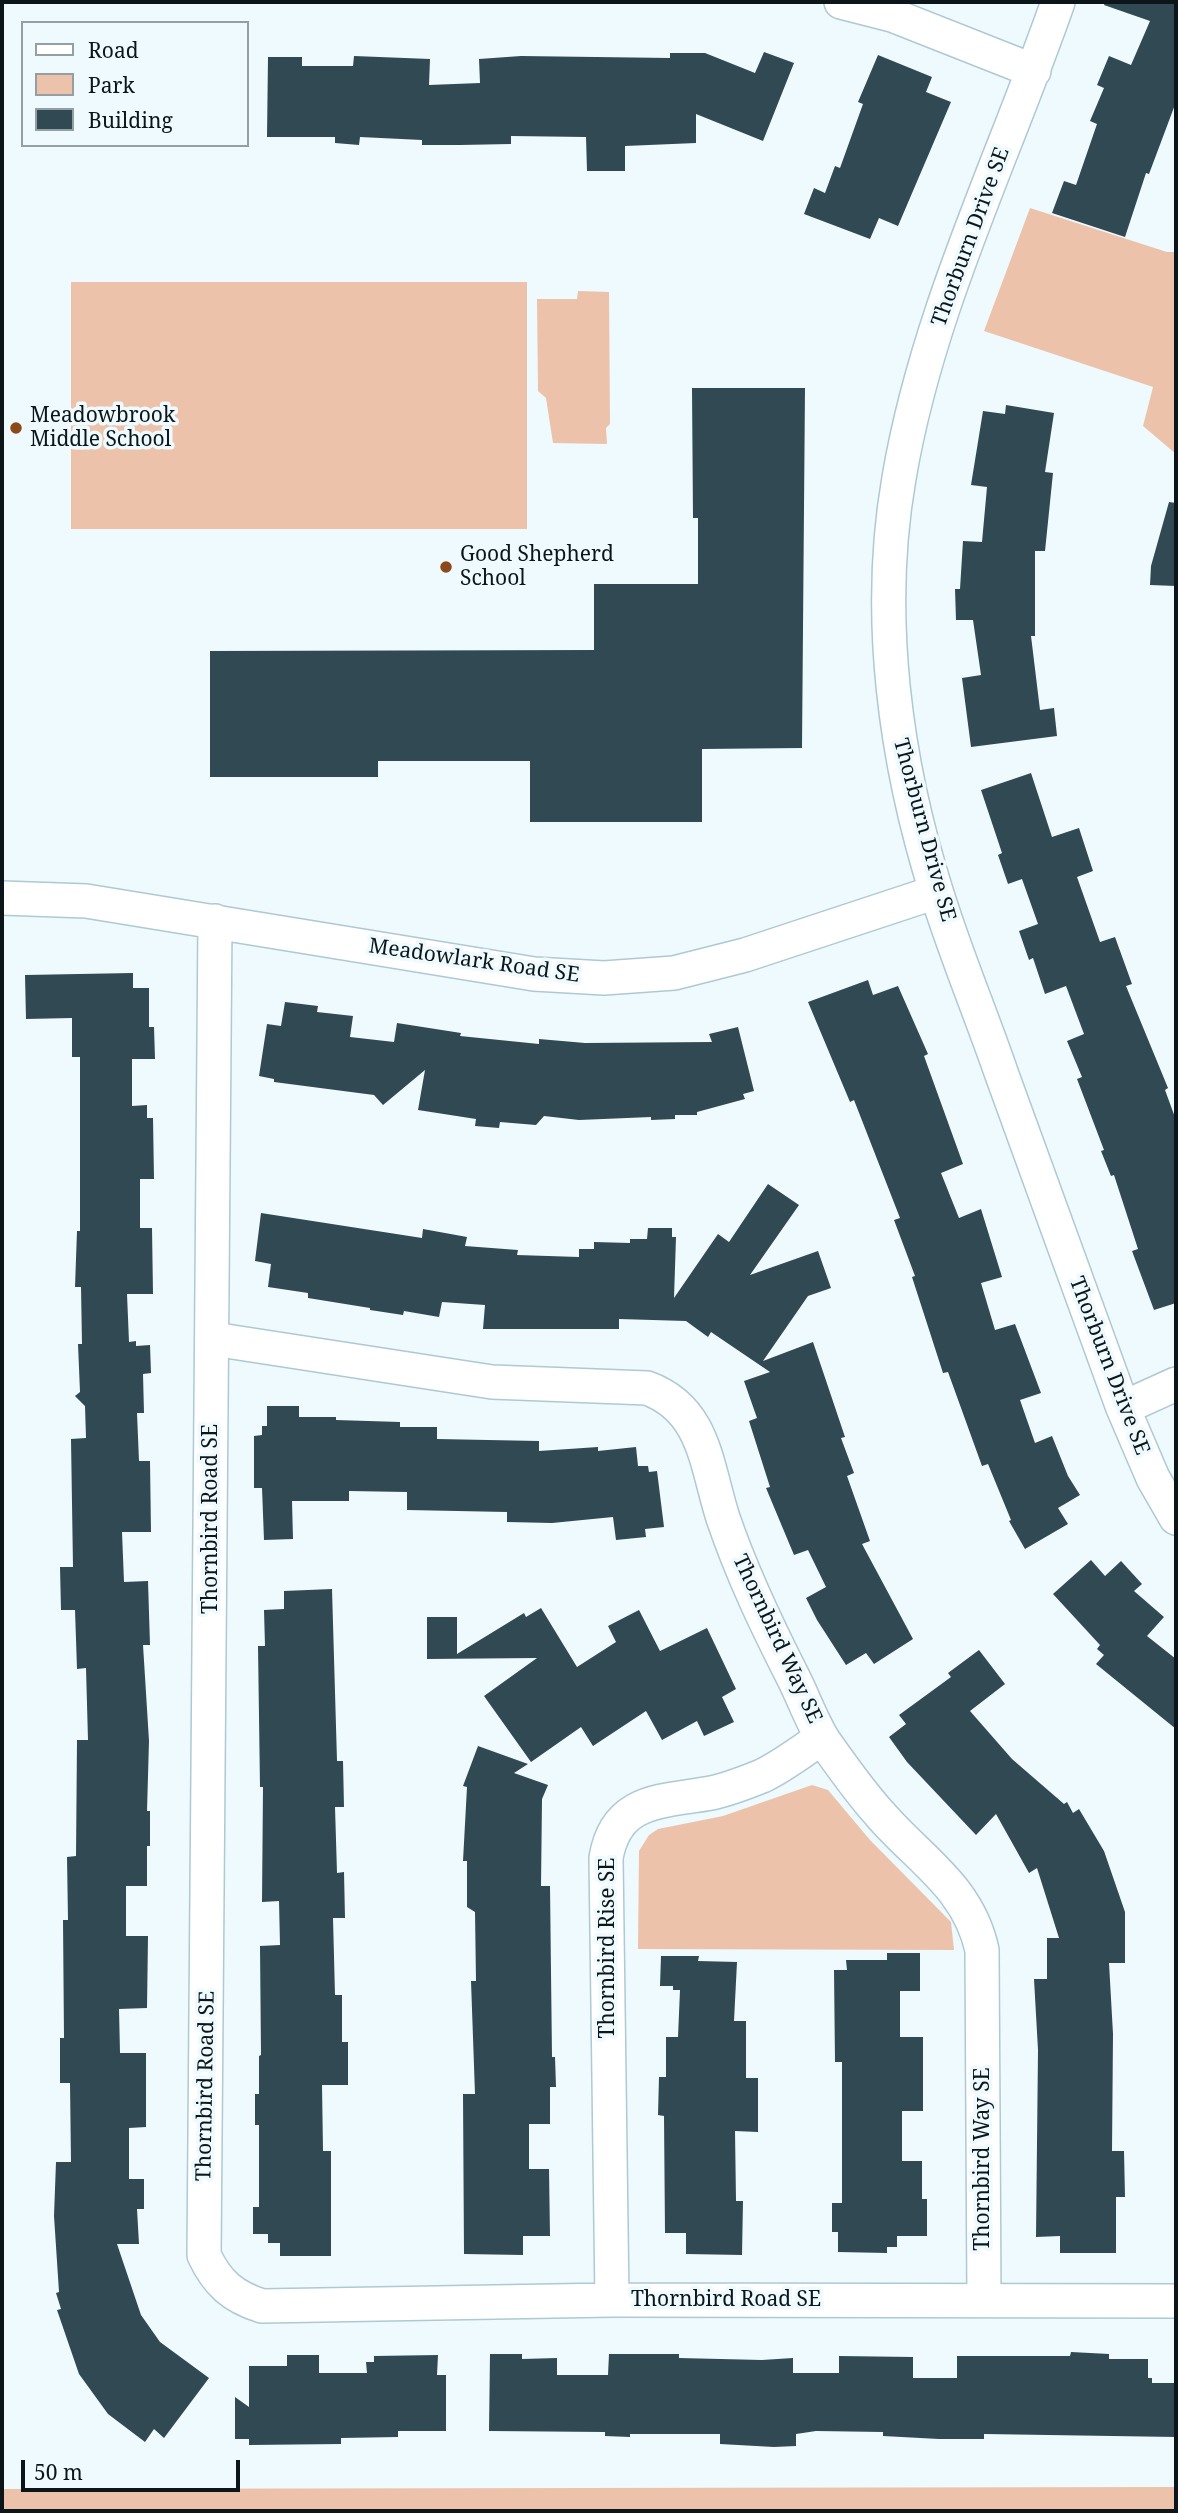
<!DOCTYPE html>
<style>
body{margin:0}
#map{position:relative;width:1178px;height:2513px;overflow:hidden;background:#eefafe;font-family:"Noto Serif",serif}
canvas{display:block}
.frame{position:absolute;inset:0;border:4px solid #0c161a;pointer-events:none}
.legend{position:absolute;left:21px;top:21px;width:228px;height:126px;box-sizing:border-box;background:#eefafe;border:2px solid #949fa3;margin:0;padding:9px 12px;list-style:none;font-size:21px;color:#0c161a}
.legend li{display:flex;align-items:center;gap:14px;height:35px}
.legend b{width:35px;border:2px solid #949fa3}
.scale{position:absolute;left:21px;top:2460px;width:219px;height:32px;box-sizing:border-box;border:4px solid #0c161a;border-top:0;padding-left:9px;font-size:21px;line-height:24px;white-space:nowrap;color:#0c161a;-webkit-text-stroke:5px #eefafe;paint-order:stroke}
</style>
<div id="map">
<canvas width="1178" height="2513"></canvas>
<div class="frame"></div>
<ul class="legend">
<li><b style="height:9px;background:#fff"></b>Road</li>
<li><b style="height:19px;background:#edc2aa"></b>Park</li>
<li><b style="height:19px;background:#314952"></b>Building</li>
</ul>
<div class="scale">50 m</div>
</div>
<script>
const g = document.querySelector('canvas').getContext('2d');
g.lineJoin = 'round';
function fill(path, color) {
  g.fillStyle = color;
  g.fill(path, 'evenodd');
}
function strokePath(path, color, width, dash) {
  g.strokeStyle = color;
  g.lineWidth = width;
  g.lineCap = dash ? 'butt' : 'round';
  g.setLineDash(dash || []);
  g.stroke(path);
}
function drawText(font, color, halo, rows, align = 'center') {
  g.font = font + ' "Noto Serif",serif';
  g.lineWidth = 7;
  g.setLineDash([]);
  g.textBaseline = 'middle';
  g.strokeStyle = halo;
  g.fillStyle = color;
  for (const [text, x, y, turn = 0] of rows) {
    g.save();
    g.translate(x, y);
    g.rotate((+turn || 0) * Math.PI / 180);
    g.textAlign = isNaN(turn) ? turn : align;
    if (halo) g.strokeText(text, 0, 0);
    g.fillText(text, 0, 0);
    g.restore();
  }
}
fill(new Path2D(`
 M1030 208 1167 252H1176V454L1143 426 1153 387 984 331Z
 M71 282H527V529H71Z
 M578 291 609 292 610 424 606 428 607 444 553 443 546 398 538 391 537 299H577Z
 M812 1785 828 1790 870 1840 951 1922 954 1950 638 1949 639 1851 649 1835 658 1829 723 1816Z
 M1176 2487V2511H2V2489Z`), '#edc2aa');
fill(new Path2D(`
 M1105 2H1176V102L1149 174 1146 173 1125 237 1052 213 1064 181 1076 185 1097 124 1090 121 1104 88 1097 85 1109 56 1131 65 1150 21 1104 5Z
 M764 52 794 63 763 141 696 114V143L625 146V171H587L586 137 511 136V144L460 145H422V140L360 137 359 145 335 143V137H267L268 57H302V66H353L354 56 430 59 429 85 480 83 479 59 521 56 670 58V53H705L755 73Z
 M878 55 932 77 926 92 951 102 898 226 879 218 870 239 804 214 814 188 825 193 835 166 840 168 863 104 858 102Z
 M692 388H805L802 748 702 749V822H530V761H378V777H210V651L594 650V584H698V518H693Z
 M1006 405 1054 413 1045 472 1053 473 1045 551H1035V636H1031L1040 710 1054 708 1057 736 971 747 962 678 981 675 973 620H956L955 589H960L963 541 982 542 987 487 971 485 983 411 1005 414Z
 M1169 502 1176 503V586L1150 585 1151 566Z
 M1031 773 1052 837 1079 828 1093 871 1077 877 1100 942 1115 937 1132 984 1126 986 1168 1088 1165 1090 1176 1120V1303L1154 1310 1132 1251 1138 1249 1114 1175 1111 1176 1101 1151 1104 1150 1077 1079 1082 1077 1067 1041 1084 1034 1066 986 1045 994 1033 958 1029 960 1019 931 1038 924 1022 879 1008 884 998 855 1002 853 981 790Z
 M133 973V988H149V1027H154L155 1059H132V1106L147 1105V1118H153L154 1179H140V1228H152L153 1294H127L129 1342 136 1341V1346L150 1345 151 1373 143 1374 144 1413H137L139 1461H150L151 1532H122L124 1582 148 1581 150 1645H143L149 1741 147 1811H150V1846H147V1886H126V1936H148L147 2008 119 2009 120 2053H146V2127L129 2128V2179H144V2209H137L139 2244H117L141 2315 160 2342 209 2378 164 2438 154 2429 145 2442 108 2414 79 2374 57 2310 61 2309 56 2293 59 2292 54 2216 56 2162H71L70 2083H60V2038H64L63 1920H68L67 1857 76 1856 77 1740H88L86 1668 77 1669 75 1610H61L60 1567H73L71 1439 86 1438 85 1406 75 1396 80 1392 78 1344H82L81 1287H75L77 1231H80V1057H72V1018L26 1019 25 975Z
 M868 980 873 995 898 986 928 1054 924 1056 963 1164 941 1173 959 1218 981 1209 1002 1277 981 1283 995 1330 1015 1324 1041 1393 1020 1400 1035 1443 1052 1436 1068 1476 1080 1495 1058 1508 1068 1524 1025 1549 1009 1521 1011 1520 988 1464 982 1466 948 1372 943 1373 912 1277 915 1276 894 1220 900 1218 854 1100 850 1102 808 1002Z
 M285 1002 318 1006 317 1012 353 1016 350 1037 394 1042 397 1023 461 1033 460 1036 539 1044V1039L585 1043 712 1042 709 1034 738 1027 754 1091 743 1094 745 1099 697 1112V1115H675V1119L651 1120V1117L579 1120 544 1116 536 1125 500 1122 499 1128 475 1126 476 1119 418 1110 425 1070 383 1105 374 1095 274 1082V1079L259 1076 267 1024 281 1026Z
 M768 1184 799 1205 750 1275 818 1251 831 1288 808 1296 763 1361 813 1342 845 1437 841 1438 854 1473 847 1476 870 1541 862 1544 913 1639 874 1664 866 1653 846 1665 817 1620 806 1598 826 1587 808 1550 794 1555 766 1488 770 1487 749 1421 757 1418 744 1381 770 1372 711 1332 708 1337 686 1321 619 1319V1329H483L485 1305 442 1302 439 1317 404 1311 403 1315 370 1310V1308L308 1298V1293L268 1287 271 1264 255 1261 261 1213 422 1238 423 1229 467 1237 465 1246 518 1250 517 1255 579 1257V1249H594V1242L630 1243V1239H647L648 1228H672V1237H676L674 1298 718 1234 729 1242Z
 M267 1406H299V1417H336V1420L400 1422V1427H437V1439L539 1441V1451L598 1447V1451L636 1447 638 1466H648L649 1472 657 1471 664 1527 645 1529 646 1537 616 1540 613 1517 552 1523 507 1522V1512L407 1510V1492L349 1491V1501H292L293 1539 264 1540 262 1488H254V1436L262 1435V1426H267Z
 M1091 1560 1105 1576 1121 1561 1142 1584 1134 1591 1164 1617 1147 1636 1176 1659V1729L1096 1664 1104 1655 1097 1649 1100 1645 1053 1594Z
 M332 1589 337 1761H343L344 1807H335L337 1873 344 1872 345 1918H333L335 1995H342V2042H348V2085H322L323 2151H331V2256H280V2243H268V2234H253V2207H259V2125H255V2094H259V2056L261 2055 260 1946 280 1945 279 1901 262 1902 263 1787H260L258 1646H265L264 1610 284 1609V1591Z
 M541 1608 577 1667 616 1642 608 1626 639 1610 660 1651 707 1628 736 1689 722 1697 734 1722 704 1736 697 1721 662 1740 646 1711 593 1746 581 1727 531 1762 484 1696 537 1658 427 1659V1617H457V1654L524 1613 526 1617Z
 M979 1650 1005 1684 970 1711 1012 1759 1064 1804 1067 1802 1073 1813 1079 1809 1104 1851 1125 1912V1963H1109L1113 2034 1112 2151H1124L1125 2197H1116V2253H1060V2236L1036 2237 1038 2050 1034 1979H1047V1938H1059L1037 1868 1029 1873 996 1814 976 1835 907 1762 889 1737 906 1724 899 1715 951 1677 948 1673Z
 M478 1746 528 1764 514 1773 548 1785 542 1799 541 1886H550L552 2057H555L556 2087H550V2124H529V2169H549L550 2236H523V2255L464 2254 463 2094H475L471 1981H476L475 1912 467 1907V1861H463L467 1787 463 1786Z
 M887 1953H920V1991H900V2037H923V2111H902V2161H922V2199H927V2236H897V2247H887V2253L838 2252V2232H832V2203H842V2062H835L834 1970H847L846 1960H887Z
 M661 1956H699L698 1961 737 1962 734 2021H746V2078H758V2132L735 2131 736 2201H743L742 2255 686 2254V2233H665L664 2116 658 2115 659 2077H666V2037H678L680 1990H673V1986H660Z
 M1071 2352 1109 2354V2359H1148V2378H1152V2383H1176V2437L984 2434V2439H939L883 2436V2432L816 2431 796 2434V2446L774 2447 720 2444V2434H630V2437L605 2436V2432L489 2431 490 2354H522V2359L557 2358V2375H608L609 2354H679V2358L762 2360 793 2358V2373H839V2356L913 2357V2378H957V2356H1070Z
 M287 2355H319V2373H367L366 2362H374V2356L438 2355 437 2375H446V2431H398V2437L341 2438V2444L249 2445V2439H235V2397L249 2407V2366H287Z`), '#314952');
const minor = new Path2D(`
 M841 2 892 15 1034 71
 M1058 2C1003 160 927 312 899 478 875 615 895 762 937 894 956 955 981 1014 1002 1075 1042 1186 1083 1297 1123 1408L1153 1478 1176 1518
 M2 898 86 901 534 974 604 978 674 973 745 955 936 892
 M215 921 204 2255C217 2283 233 2297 262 2306L612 2300 1176 2301
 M213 1339 492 1382 647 1388C705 1409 706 1465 723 1518 742 1574 767 1626 794 1679 804 1699 812 1722 824 1741 841 1765 859 1791 879 1813 919 1860 968 1886 982 1950L984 2300
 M1123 1408 1176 1384
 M612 2300 606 1858C616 1798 662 1802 711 1793 727 1790 747 1782 762 1776 783 1766 803 1750 822 1738`);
strokePath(minor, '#aec9d4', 36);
strokePath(minor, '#fff', 33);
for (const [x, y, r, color] of [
 [16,428,7,"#8c491c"],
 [446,567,7,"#8c491c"]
]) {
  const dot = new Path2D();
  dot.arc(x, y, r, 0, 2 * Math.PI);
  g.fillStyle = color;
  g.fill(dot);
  strokePath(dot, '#eefafe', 2.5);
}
drawText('21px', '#0c161a', '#eefafe', [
 ["Thorburn Drive SE",971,237,-70],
 ["Thorburn Drive SE",924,830,75],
 ["Meadowlark Road SE",474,961,8],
 ["Thorburn Drive SE",1109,1366,69],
 ["Thornbird Road SE",211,1519,-90],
 ["Thornbird Way SE",777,1639,65],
 ["Thornbird Rise SE",608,1948,-90],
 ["Thornbird Road SE",206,2086,-89],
 ["Thornbird Way SE",983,2159,-90],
 ["Thornbird Road SE",726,2300]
]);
drawText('21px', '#0c161a', '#eefafe', [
 ["Meadowbrook",30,416],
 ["Middle School",30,440],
 ["Good Shepherd",460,555],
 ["School",460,579]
], 'left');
</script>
